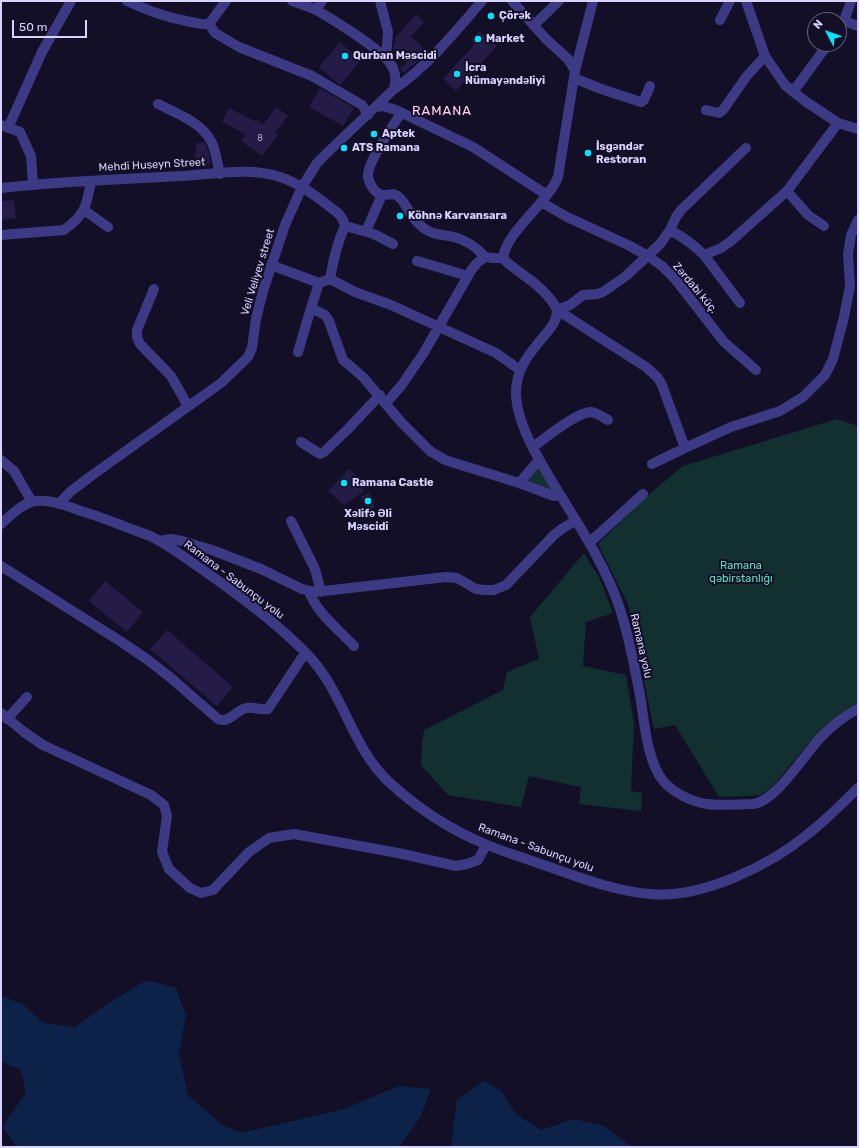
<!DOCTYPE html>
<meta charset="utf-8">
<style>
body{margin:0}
#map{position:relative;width:859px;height:1148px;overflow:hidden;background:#130f26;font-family:Rubik,sans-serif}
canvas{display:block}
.frame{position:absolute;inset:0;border:2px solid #d9d4ff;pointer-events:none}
.north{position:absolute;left:807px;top:12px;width:40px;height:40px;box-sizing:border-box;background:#130f26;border:1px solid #625e7d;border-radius:50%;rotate:311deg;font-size:11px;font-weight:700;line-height:16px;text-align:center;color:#d9d4ff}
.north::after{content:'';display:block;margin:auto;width:14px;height:18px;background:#00e5ff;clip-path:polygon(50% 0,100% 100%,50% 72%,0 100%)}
.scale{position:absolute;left:12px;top:20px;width:75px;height:18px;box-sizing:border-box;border:2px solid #d9d4ff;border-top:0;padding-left:5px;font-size:12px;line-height:14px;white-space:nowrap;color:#d9d4ff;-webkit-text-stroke:3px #130f26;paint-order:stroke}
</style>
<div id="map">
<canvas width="859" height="1148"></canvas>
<div class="frame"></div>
<div class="north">N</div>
<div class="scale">50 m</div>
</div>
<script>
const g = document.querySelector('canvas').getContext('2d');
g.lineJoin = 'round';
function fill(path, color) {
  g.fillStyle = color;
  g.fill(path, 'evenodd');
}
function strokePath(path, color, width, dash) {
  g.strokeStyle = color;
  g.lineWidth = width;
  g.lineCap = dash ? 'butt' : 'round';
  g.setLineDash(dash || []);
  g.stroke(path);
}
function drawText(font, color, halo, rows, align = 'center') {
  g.font = font + ' Rubik,sans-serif';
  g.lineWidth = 4;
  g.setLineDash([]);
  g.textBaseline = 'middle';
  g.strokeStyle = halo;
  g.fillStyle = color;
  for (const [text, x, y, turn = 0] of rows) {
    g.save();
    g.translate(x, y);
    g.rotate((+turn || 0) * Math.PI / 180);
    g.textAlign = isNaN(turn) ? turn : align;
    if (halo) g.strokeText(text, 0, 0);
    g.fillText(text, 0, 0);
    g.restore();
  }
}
fill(new Path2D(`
 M837 419 858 426V703C832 716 812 738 794 761 784 772 775 786 762 794 756 797 727 796 719 797L675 725 654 729 628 604 598 544 647 496 683 466Z
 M539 467 551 488 548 491 525 481Z
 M584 553 600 579 613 613 586 622 583 666 626 675 634 723 631 791 642 793 641 811 579 804 581 787 529 776 521 807 448 795 421 765 422 744 424 730 503 690 507 672 539 659 530 617Z`), '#12302f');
fill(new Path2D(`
 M150 981 176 988 186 1015 179 1054 188 1095 221 1124 241 1133 344 1109 399 1086 431 1089 421 1116 399 1147H17L3 1128 8 1118 26 1093 21 1070 1 1061V996L23 1004 43 1023 75 1027 107 1004 143 982Z
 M484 1081 501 1091 516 1114 541 1130 574 1119 604 1126 632 1147H451L457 1100Z`), '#0c2248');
fill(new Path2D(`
 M416 14 424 22 411 37 428 52 404 73 400 69 407 62 393 50 394 43 396 41 394 39Z
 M479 31 497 46 456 91 443 79 475 44 471 40Z
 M340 42 361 60 340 85 319 67Z
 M320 88 354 108 343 126 309 107Z
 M276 107 288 116 275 133 278 135 262 156 241 141 246 134 222 122 229 108 255 121 257 120 263 125Z
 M196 143H205L209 154 210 165 195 164Z
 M14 200 16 218 1 220V201Z
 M349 469 363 482V492L344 505 328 491Z
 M370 493 375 508 367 511 361 496Z
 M105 581 143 612 127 632 89 601Z
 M167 630 233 687 217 706 150 649Z`), '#241b47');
strokePath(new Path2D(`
 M127 1C148 11 168 18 191 22 197 23 203 25 209 24L215 33 239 47 312 76 362 105 368 115
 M380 1 388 32 386 58
 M512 1 546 39 568 59 575 71
 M746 1 765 56 785 85 805 101 838 123 858 129
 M316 10 322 1
 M720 20 730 1
 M844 21 858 26
 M209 24 226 1
 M534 25 559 1
 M839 29 844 21 851 1
 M574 78 601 89 641 102 644 100 650 86
 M394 89C428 66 455 32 482 1
 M793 92 828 44
 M158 104C176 113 201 122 211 141 216 150 217 163 220 174
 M376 107 383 106 396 110 473 147 547 195
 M706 110 719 113 723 110 746 77 765 56
 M401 113C393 126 366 164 368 177 369 184 376 195 383 195 390 195 394 192 400 198 407 205 410 216 418 223 434 239 442 232 460 239 467 242 475 246 480 252 482 253 483 255 484 256 488 259 498 258 503 258
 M1 125 20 132 31 156 33 184
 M8 128 42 52 71 1
 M1 188C61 181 122 179 183 176 214 174 251 167 280 177 302 184 321 200 339 214L343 220 345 226 374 234 393 244
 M787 191 808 215 824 226
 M541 202 567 217 628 245 648 256 662 266 675 279 724 342 756 370
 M84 210 108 227
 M670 230C683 237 693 244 704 255L721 248 731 241 787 191 838 123
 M366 231 382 195
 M1 235 64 230C85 215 87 205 91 181
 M704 255 740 303
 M503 258C508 265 516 268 522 274 534 282 552 297 557 310L646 367 658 378 662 385 685 448 652 464
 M503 258C506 232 547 204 558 177L575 71 593 1
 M417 261 468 276
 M271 265 319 283 311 308 325 315 329 321 343 360 363 377 401 422 430 451 445 460 519 483 554 496 560 495
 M330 279C333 261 337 243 345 226
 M319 283 330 279 355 292 391 305 496 353 520 370
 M154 289 137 330V337L140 344 171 376 188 406
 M557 310C557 321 551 328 544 336 528 355 515 370 516 396 518 426 538 458 553 483 577 523 604 562 619 606 629 635 634 665 640 695 644 720 647 763 664 782 674 793 692 802 707 804 718 806 741 804 753 804 776 802 805 753 822 736 833 725 844 716 858 709
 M557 310 570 305 583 295 597 294 603 292 626 276 660 244 670 230 676 217 681 210 746 148
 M298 352 311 308
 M386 403 401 386 423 354 472 269 477 263 485 257
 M301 442 320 454 324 452 348 429 380 395
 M533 447C545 438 577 412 591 412 597 413 603 417 608 420
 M685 448 731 427 780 411 803 397 825 375 833 359 844 317 850 286 848 254 851 235 858 220
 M1 460 14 471 32 502
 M519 483 539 460
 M59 504 70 492 91 476 221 383 248 357 252 348 256 319 263 291 285 225 302 187 317 163 327 153 394 89C396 82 396 75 393 68 386 52 335 21 318 11 310 7 300 4 292 1
 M291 521 315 569 321 592
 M1 524C11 515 22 503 36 501 51 499 67 506 81 511 95 515 108 520 121 525 130 529 140 532 150 536 169 545 185 558 203 570 239 595 277 623 308 655 344 693 352 748 389 782 417 808 451 830 485 844 501 851 518 856 535 862 571 874 611 891 650 894 701 899 769 866 808 834 826 820 842 804 858 788
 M159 541 171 539 182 541 212 550 261 569 302 589 315 592 446 577 457 578 476 589 485 590H494L506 585 554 535 563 528 575 521
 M589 543 643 494
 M1 566 120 641 148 660 171 678 218 719C229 723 234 713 243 709 252 705 259 711 268 709L305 653
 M309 591C316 612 339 630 354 646
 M1 713 24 732 43 745 151 795 164 805 167 816 162 852 169 869 190 888 201 893 213 890 249 852 269 838 294 834 398 853 456 866 467 864 478 860 486 845
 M7 719 27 697`), '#3d3a85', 10);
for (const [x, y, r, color] of [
 [491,16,4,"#00e5ff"],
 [478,39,4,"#00e5ff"],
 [345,56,4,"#00e5ff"],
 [457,74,4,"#00e5ff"],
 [374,134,4,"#00e5ff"],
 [344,148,4,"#00e5ff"],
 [588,153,4,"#00e5ff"],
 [400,216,4,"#00e5ff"],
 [344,483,4,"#00e5ff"],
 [368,501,4,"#00e5ff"]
]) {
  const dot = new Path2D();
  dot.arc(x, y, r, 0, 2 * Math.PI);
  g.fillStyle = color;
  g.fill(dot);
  strokePath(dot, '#130f26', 1.5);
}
drawText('9px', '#aca6d1', null, [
 ["8",260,138]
]);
drawText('bold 11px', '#d9d4ff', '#130f26', [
 ["Çörək",499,16],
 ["Market",486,39],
 ["Qurban Məscidi",353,56],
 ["İcra",465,68],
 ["Nümayəndəliyi",465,81],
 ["Aptek",382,134],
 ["İsgəndər",596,147],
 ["Restoran",596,160],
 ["ATS Ramana",352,148],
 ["Köhnə Karvansara",408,216],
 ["Ramana Castle",352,483],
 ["Xəlifə Əli",368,514,"center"],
 ["Məscidi",368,527,"center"]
], 'left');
drawText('11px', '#d9d4ff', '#130f26', [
 ["Mehdi Huseyn Street",152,165,-3],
 ["Veli Veliyev street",258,272,-73],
 ["Zərdabi küç.",695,288,50],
 ["Ramana - Sabunçu yolu",234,580,37],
 ["Ramana yolu",641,646,77],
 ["Ramana - Sabunçu yolu",536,848,20]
]);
drawText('11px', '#5fe0c0', '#130f26', [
 ["Ramana",741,566],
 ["qəbirstanlığı",741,579]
]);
g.letterSpacing = '1px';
drawText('13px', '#ffd6f0', '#130f26', [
 ["RAMANA",442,111]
]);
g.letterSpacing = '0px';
</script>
